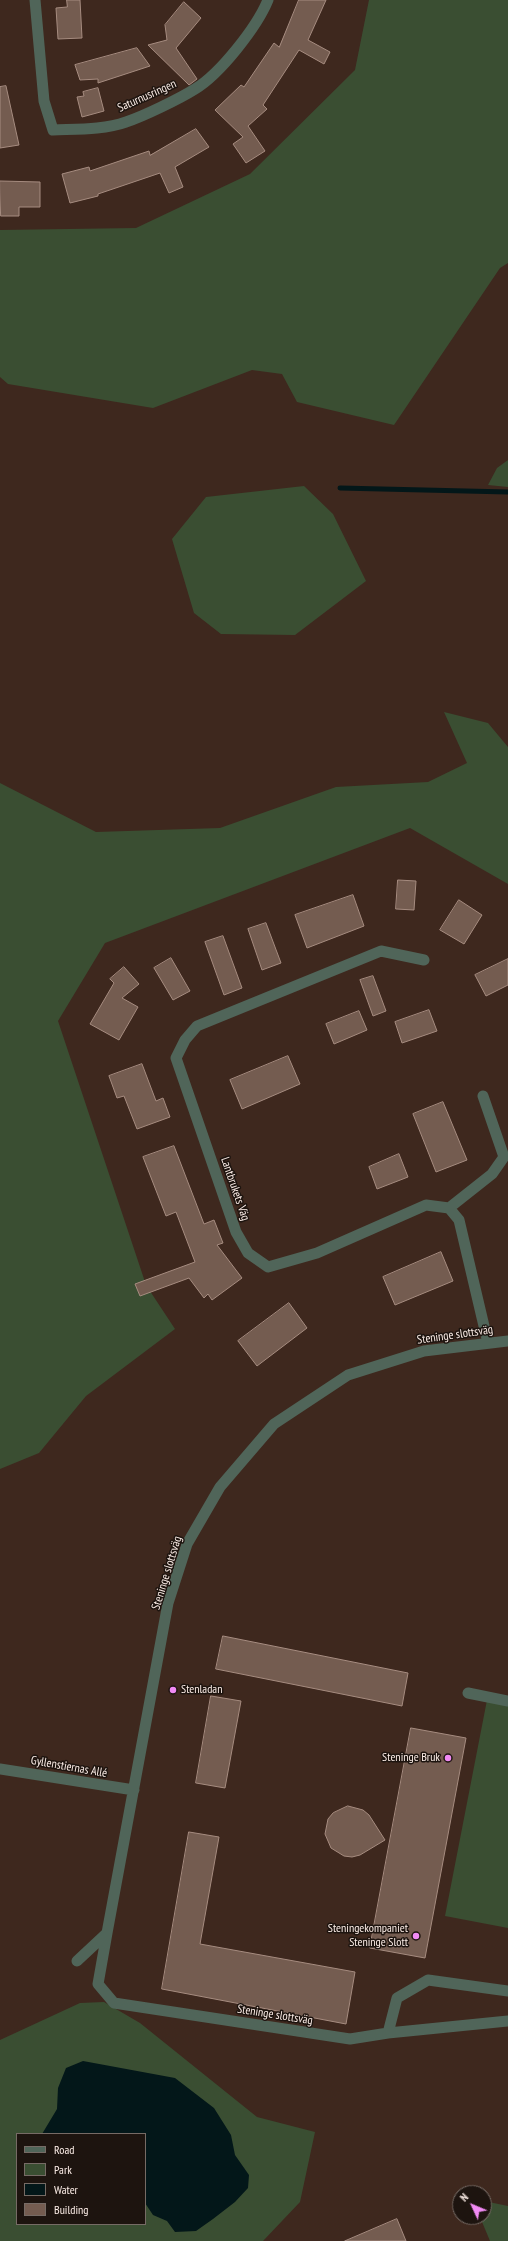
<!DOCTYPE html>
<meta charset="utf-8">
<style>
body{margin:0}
#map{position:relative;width:508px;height:2241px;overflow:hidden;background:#3e281e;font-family:"PT Sans Narrow",sans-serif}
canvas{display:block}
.legend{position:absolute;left:16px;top:2133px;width:130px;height:92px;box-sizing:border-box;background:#1d140f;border:1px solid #766b65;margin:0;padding:5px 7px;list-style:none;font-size:12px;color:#fcede7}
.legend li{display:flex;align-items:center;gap:8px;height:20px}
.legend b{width:20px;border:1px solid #766b65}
.north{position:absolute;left:452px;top:2185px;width:40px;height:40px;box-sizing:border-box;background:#1d140f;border:1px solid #766b65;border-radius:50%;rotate:314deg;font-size:11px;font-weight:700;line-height:16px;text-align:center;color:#fcede7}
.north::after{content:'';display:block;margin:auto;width:14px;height:18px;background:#f18af4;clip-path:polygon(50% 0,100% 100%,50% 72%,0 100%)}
</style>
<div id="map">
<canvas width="508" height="2241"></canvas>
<ul class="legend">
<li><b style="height:5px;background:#506559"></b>Road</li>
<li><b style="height:11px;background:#3a4e32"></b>Park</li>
<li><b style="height:11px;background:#031719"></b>Water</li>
<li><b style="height:11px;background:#745c50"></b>Building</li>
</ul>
<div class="north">N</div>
</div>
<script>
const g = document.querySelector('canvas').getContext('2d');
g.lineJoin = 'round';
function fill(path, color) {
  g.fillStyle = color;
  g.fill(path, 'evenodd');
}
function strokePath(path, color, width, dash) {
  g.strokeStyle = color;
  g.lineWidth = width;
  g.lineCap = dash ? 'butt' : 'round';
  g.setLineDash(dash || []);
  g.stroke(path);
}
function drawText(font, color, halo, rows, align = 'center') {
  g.font = font + ' "PT Sans Narrow",sans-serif';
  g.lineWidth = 3;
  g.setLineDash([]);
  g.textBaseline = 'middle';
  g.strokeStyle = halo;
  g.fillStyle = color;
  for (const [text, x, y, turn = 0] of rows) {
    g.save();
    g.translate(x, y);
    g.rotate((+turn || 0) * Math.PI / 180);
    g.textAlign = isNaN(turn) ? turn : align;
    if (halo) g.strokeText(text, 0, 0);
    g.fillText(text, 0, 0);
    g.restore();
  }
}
fill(new Path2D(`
 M369 0H508V263L500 268 394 425 297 402 282 374 252 370 153 408 8 384 0 377V230L136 228 250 174 355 70Z
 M508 460V487L488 485 497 468Z
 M304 486 333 514 366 581 295 635 221 634 194 613 172 539 206 497Z
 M444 712 488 723 508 747V884L410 828 105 943 58 1021 146 1285 175 1329 86 1396 39 1453 0 1469V783L96 832 220 828 336 787 428 782 467 763Z
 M487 1700 508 1705V1928L445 1916Z
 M104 2002 140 2023 257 2117 315 2132 300 2202 263 2241H0V2040L80 2003ZM17 2134H145V2224H17Z
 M484 2201 508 2206V2241H490L480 2217H484Z`), '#3a4e32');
fill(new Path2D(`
 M83 2061 175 2078 214 2108 231 2135 235 2155 249 2175 248 2188 235 2202 213 2219 196 2231 175 2232 167 2221 153 2215 145 2203V2134H42L57 2109 58 2088 66 2068Z`), '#031719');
strokePath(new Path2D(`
 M340 488 508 492`), '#031719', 5);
const building = new Path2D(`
 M67 0H80L82 38 58 39 56 8 67 7Z
 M299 0H326L308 40 330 52 324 64 299 50 263 105 267 109 248 126 265 151 246 163 233 144 243 137 215 110 241 85 244 87 274 43 279 47Z
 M184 2 201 18 176 48 197 79 189 85 148 45 167 40 165 25Z
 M137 48 150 66 98 83V79L80 80 75 65Z
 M6 86 19 145 0 148V87Z
 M98 88 104 111 82 117 77 97 84 96 83 92Z
 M196 129 209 147 175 167 183 187 169 193 160 173 98 194V196L70 203 62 174 89 167 90 171 149 151 150 155Z
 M0 181 40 182V207H19V216H1Z
 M398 880 416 881 414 910 396 909Z
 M353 895 364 926 307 948 295 915Z
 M459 900 482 915 464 944 440 930Z
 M266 923 281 963 262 970 248 929Z
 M223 936 242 988 224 995 205 942Z
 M171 958 190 991 173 1000 154 968Z
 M508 959V985L486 996 475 975Z
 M124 967 139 984 122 998 138 1007 119 1040 90 1024 114 983 110 979Z
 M373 976 386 1011 373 1016 360 980Z
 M429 1010 437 1031 402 1043 395 1022Z
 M359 1011 367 1030 334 1044 326 1024Z
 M288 1056 300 1084 242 1109 230 1080Z
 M142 1064 156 1101 163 1098 170 1117 137 1129 124 1096 117 1098 109 1076Z
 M443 1102 467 1160 436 1172 413 1114Z
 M174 1146 204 1224 214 1220 223 1243 217 1245 242 1278 212 1300 208 1294 204 1298 189 1278 140 1296 135 1284 195 1262 176 1212 166 1216 143 1157Z
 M399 1154 408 1177 377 1189 369 1167Z
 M441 1252 453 1281 395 1305 383 1277Z
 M289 1303 307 1328 257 1366 238 1341Z
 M223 1636 408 1673 402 1706 216 1669Z
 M211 1696 241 1701 225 1788 196 1783Z
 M411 1728 466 1738 425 1958 370 1948Z
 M348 1806 363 1810 369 1815 385 1840 360 1855 352 1857 344 1856 331 1848 325 1834 328 1819 333 1813Z
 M189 1832 219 1837 200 1944 355 1972 346 2024 162 1989Z
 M397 2219 406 2241H345Z`);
fill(building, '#745c50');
strokePath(building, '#a68c80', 1);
strokePath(new Path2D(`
 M35 0 44 101 53 130C76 129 104 130 126 122 144 116 179 99 195 89 220 74 257 27 268 0
 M424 960 381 951 197 1026 185 1040 176 1058 236 1232 248 1253 268 1267 317 1253 426 1205 449 1208 459 1220 488 1343
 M449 1208 492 1174 504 1157 483 1096
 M468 1693 508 1701
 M0 1769 134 1790
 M107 1933 98 1984 114 2003 350 2039 388 2033 508 2021
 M77 1961 107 1933 168 1603 187 1544 220 1487 274 1424 348 1375 424 1351 508 1341
 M388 2033 397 1998 428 1980 508 1991`), '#506559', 11);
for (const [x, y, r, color] of [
 [173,1690,4,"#f18af4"],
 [448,1758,4,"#f18af4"],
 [416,1936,4,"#f18af4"]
]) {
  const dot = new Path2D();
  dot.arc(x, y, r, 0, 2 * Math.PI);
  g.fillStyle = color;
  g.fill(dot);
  strokePath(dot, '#1d140f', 1.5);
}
drawText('12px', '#fcede7', '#1d140f', [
 ["Saturnusringen",147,96,-24],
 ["Lantbrukets Väg",235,1189,71],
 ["Steninge slottsväg",455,1335,-8],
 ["Steninge slottsväg",167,1573,-73],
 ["Gyllenstiernas Allé",69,1767,10],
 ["Steninge slottsväg",275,2015,9]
]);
drawText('12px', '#fcede7', '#1d140f', [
 ["Stenladan",181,1690,"left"],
 ["Steninge Bruk",440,1758],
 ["Steningekompaniet",408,1929],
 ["Steninge Slott",408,1943]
], 'right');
</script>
